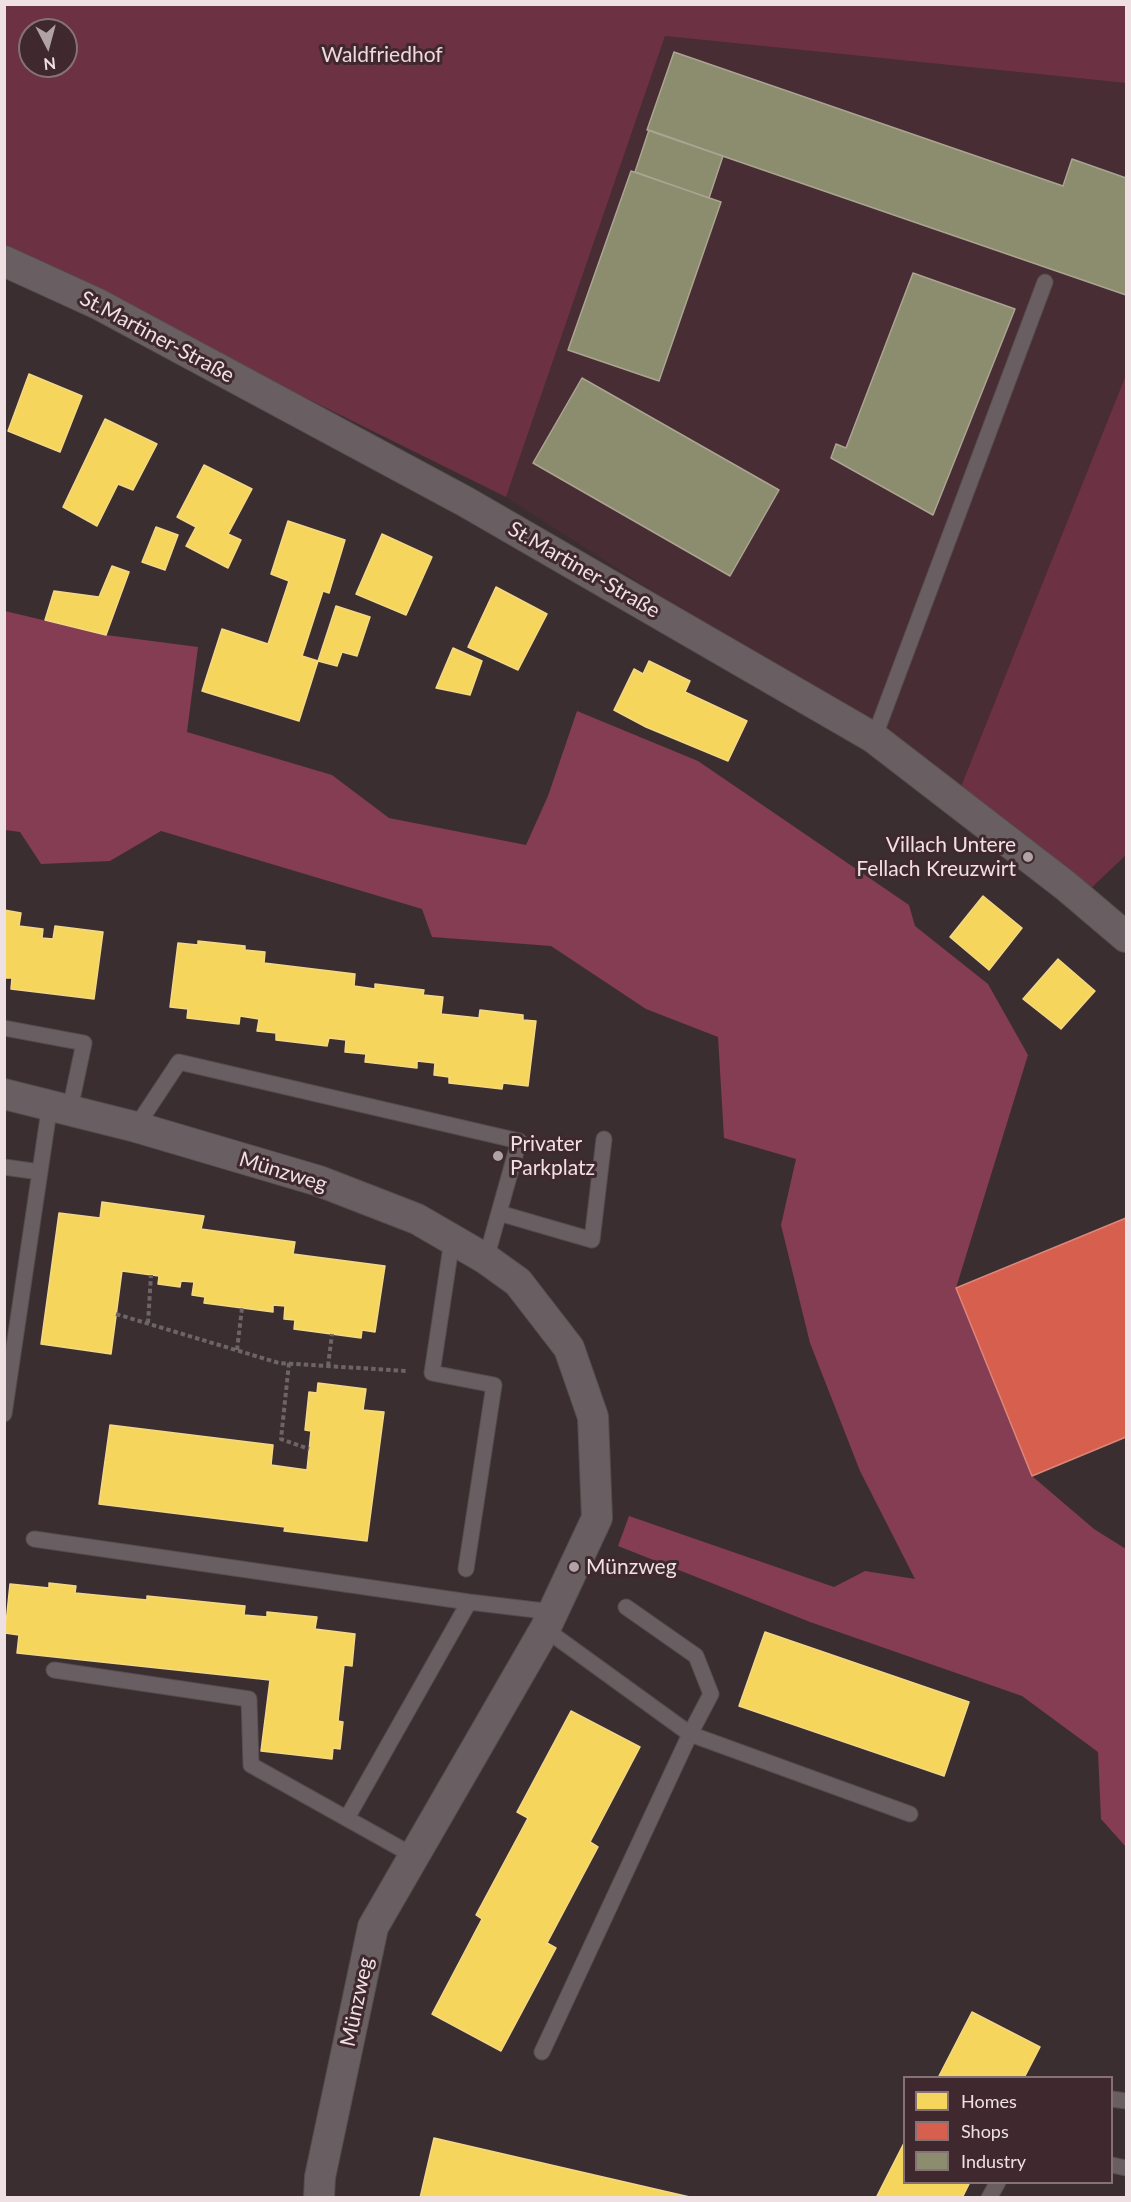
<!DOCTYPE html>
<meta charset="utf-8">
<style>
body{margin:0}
#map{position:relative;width:1131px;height:2202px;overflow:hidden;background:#3a2e31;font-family:Lato,sans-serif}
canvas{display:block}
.frame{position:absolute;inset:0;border:6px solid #efe0e4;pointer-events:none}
.legend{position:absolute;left:903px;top:2076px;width:210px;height:108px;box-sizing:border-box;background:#3f292f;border:2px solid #857277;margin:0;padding:8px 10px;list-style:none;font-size:18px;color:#efe0e4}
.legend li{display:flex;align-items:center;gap:12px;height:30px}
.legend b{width:30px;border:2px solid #857277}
.north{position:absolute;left:18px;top:18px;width:60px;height:60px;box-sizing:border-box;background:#3f292f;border:2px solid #857277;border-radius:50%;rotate:174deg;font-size:16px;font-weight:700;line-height:24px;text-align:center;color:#efe0e4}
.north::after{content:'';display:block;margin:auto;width:21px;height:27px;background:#b0a2a5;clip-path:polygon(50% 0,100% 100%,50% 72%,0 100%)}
</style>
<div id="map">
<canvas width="1131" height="2202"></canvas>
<div class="frame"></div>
<ul class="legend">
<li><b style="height:16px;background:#f6d55c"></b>Homes</li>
<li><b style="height:16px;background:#d6604d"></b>Shops</li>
<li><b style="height:16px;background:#8c8c6e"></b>Industry</li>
</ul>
<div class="north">N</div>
</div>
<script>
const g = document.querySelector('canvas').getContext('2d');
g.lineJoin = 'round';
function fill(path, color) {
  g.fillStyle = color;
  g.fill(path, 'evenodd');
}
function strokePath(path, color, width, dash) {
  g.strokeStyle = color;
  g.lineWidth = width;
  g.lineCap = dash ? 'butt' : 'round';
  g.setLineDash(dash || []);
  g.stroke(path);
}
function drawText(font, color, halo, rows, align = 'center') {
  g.font = font + ' Lato,sans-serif';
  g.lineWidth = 6;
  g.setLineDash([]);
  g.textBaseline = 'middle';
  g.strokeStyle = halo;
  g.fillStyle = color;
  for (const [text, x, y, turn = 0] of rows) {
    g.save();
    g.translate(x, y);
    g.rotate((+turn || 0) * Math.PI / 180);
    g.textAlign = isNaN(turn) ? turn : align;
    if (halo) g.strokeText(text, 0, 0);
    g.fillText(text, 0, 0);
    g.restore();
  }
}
fill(new Path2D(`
 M665 36 1126 83V375L960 789 506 497Z`), '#482d34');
fill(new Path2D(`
 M4 5H1126V83L665 36 506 497 5 249ZM30 30H66V66H30Z
 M1126 375V855L1087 892 960 789Z`), '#6d3144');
fill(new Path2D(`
 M5 611 106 635 198 647 187 732 332 775 389 818 526 845 548 796 577 711 698 761 909 905 915 926 988 984 1028 1055 956 1288 1032 1476 1094 1529 1126 1549V1847L1101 1819 1098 1752 1022 1696 810 1622 618 1546 629 1516 834 1587 865 1571 915 1579 860 1471 810 1343 781 1225 796 1159 724 1138 718 1037 646 1009 551 946 432 937 422 909 161 831 110 861 41 864 20 832 5 830Z`), '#843d53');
const homes = new Path2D(`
 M29 374 82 396 60 452 8 431Z
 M105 419 157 444 133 490 118 484 97 526 63 507Z
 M204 465 252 489 228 534 241 540 228 568 186 546 196 527 177 517Z
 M288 521 345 540 329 593 323 591 302 656 318 661 299 721 202 691 222 629 268 644 289 581 271 574Z
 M156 527 178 535 165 570 142 562Z
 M382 534 432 557 406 615 356 594Z
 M112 566 129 572 106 635 45 620 54 591 99 597Z
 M496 587 547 614 518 670 468 647Z
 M336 606 370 617 357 656 342 652 337 666 318 661Z
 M453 648 482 661 470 695 436 688Z
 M649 661 690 681 685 692 747 721 728 761 646 727 614 710 634 669 643 674Z
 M983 896 1022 928 989 970 950 937Z
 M4 910 21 913 19 926 43 929 42 938 53 939 55 926 103 932 94 999 11 989 12 978H4Z
 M198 941 245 946V950L265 952 264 963 355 974 354 986 375 989V984L424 990 423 995 443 997 441 1014 479 1018 480 1010 523 1015V1020L536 1021 528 1086 503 1083 502 1089 449 1083V1077L434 1075 435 1063 417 1061V1068L365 1062 366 1054 345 1052 346 1040 329 1038 327 1046 276 1040V1033L257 1031 259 1019 240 1016 239 1024 187 1018 188 1009 170 1007 178 943 198 945Z
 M1058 959 1095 991 1061 1029 1023 999Z
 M102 1202 204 1216 201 1229 295 1242 293 1254 385 1266 375 1332 362 1330 361 1338 294 1329 295 1320 284 1319 285 1306 273 1305V1312L204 1303 205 1297 192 1295 194 1282 181 1281 180 1287 158 1284 159 1276 122 1271 111 1354 41 1344 59 1213 100 1218Z
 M318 1383 366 1389 363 1410 384 1412 367 1541 284 1531 285 1527 99 1504 110 1425 273 1445 271 1465 307 1470 311 1431 305 1430 309 1392 317 1393Z
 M49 1583 76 1586 75 1593 147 1600V1596L245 1606 244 1615 267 1617V1612L317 1617 315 1629 355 1634 352 1666 344 1665 338 1721 343 1722 340 1749 333 1748 332 1759 261 1751 270 1680 17 1653 19 1635 5 1633 10 1584 49 1588Z
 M765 1632 969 1702 944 1776 739 1706Z
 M571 1711 640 1747 590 1842 598 1847 547 1943 556 1948 501 2051 432 2014 482 1919 476 1915 528 1818 517 1812Z
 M972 2012 1040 2047 1024 2078H938Z
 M434 2138 694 2198H420Z
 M904 2143V2182H970L962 2198H876Z`);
fill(homes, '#f6d55c');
strokePath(homes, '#f4d885', 1.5);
const shops = new Path2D(`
 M1126 1218V1437L1032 1476 956 1288Z`);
fill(shops, '#d6604d');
strokePath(shops, '#de867a', 1.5);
const industry = new Path2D(`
 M674 52 1063 186 1072 159 1126 178V295L647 130Z
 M649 130 723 156 709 198 635 172Z
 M631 171 721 202 659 381 568 350Z
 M913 273 1015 309 933 515 831 458 836 444 846 448Z
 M582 378 779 490 730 576 533 463Z`);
fill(industry, '#8c8c6e');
strokePath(industry, '#aaa591', 1.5);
const lane = new Path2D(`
 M874 738 1045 282
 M4 1028 84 1043 70 1109
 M136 1127 179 1062 519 1141 486 1259
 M4 1167 40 1172
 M499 1213 592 1240 604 1139
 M452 1240 432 1373 494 1385 466 1569
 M4 1414 50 1104
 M34 1539 469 1602 553 1612
 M545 1629 690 1734 910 1814
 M54 1670 249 1699 251 1765 414 1856
 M347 1818 469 1602
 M542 2052 690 1734 711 1694 696 1656 626 1607
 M1112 2099 1126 2101
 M1112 2165 1126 2168
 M989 2198 998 2182`);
const street = new Path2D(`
 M4 261 98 304 466 502 874 738 1066 886 1126 937
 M4 1094 136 1127 319 1181 417 1219 486 1259 518 1282 569 1348 593 1417 597 1518 545 1629 373 1927 320 2177 319 2198`);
strokePath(lane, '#564c4e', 17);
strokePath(street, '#564c4e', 32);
strokePath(new Path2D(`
 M116 1314 279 1363 407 1371
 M148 1323 151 1275
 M237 1350 242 1308
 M289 1363 281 1439 309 1449
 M328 1366 332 1334`), '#6d6467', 4, [4.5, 3]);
strokePath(lane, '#695f62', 15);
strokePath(street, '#695f62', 30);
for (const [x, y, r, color] of [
 [1028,857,6,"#b0a2a5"],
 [498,1156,6,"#b0a2a5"],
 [574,1567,6,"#b0a2a5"]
]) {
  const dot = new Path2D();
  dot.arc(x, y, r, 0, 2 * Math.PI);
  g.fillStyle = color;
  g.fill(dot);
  strokePath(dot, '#3f292f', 2);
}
drawText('21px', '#f0d8dd', '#3f292f', [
 ["Waldfriedhof",382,55]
]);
drawText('21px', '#efe0e4', '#3f292f', [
 ["St.Martiner-Straße",157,337,28],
 ["St.Martiner-Straße",584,570,30],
 ["Münzweg",283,1172,17],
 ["Münzweg",357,2002,-78]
]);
drawText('21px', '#efe0e4', '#3f292f', [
 ["Villach Untere",1016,845,"right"],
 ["Fellach Kreuzwirt",1016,869,"right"],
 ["Privater",510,1144],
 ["Parkplatz",510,1168],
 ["Münzweg",586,1567]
], 'left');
</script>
